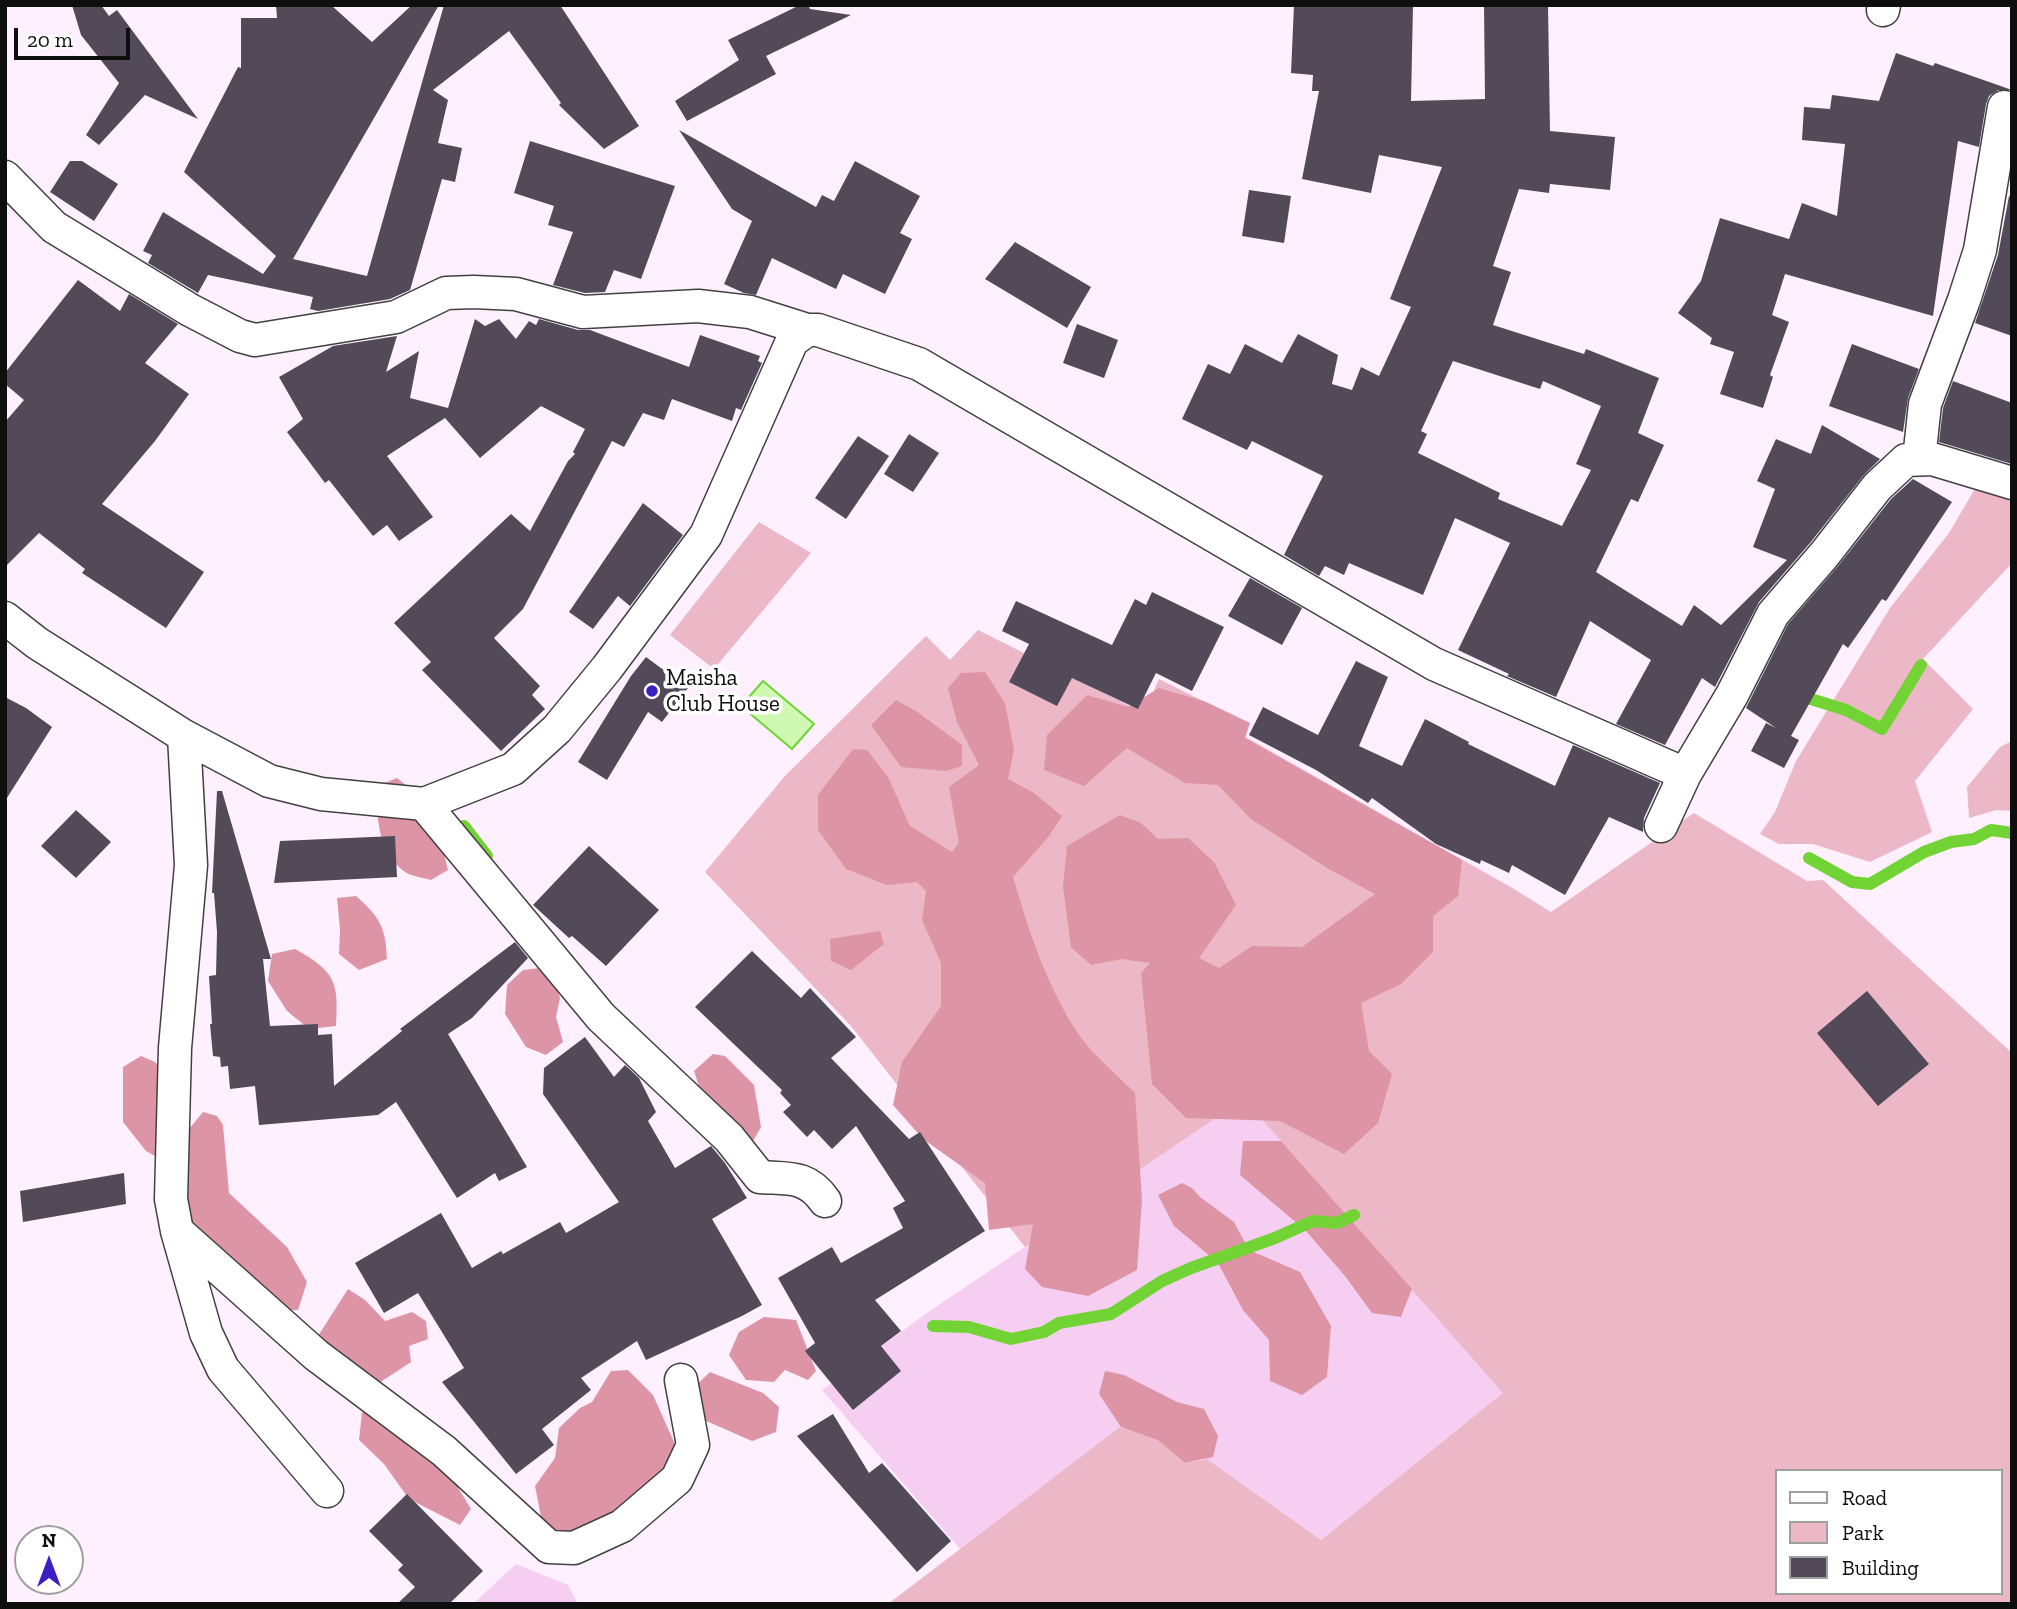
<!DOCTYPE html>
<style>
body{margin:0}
#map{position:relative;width:2017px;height:1609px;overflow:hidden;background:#fff0ff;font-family:"Zilla Slab",serif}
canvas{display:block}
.frame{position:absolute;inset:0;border:7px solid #0e0e0e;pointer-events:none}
.legend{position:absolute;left:1775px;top:1469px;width:228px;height:126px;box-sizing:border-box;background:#fff;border:2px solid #9f9f9f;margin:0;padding:9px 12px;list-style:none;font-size:21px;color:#0e0e0e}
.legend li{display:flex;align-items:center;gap:14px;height:35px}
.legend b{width:35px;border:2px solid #9f9f9f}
.north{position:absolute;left:14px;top:1525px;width:70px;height:70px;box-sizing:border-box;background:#fff;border:2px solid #9f9f9f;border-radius:50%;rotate:0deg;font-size:19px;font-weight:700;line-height:28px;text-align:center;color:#0e0e0e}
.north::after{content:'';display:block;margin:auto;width:24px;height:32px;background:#3b1fc5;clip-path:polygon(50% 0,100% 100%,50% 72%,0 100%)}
.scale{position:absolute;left:14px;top:28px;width:116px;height:32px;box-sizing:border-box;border:4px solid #0e0e0e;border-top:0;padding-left:9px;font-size:21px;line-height:24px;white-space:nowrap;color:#0e0e0e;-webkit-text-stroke:5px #fff;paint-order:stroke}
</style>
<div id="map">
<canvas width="2017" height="1609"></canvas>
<div class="frame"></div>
<ul class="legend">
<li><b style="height:9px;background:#fff"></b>Road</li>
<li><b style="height:19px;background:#ecb7c7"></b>Park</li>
<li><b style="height:19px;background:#524a58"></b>Building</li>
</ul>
<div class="north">N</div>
<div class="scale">20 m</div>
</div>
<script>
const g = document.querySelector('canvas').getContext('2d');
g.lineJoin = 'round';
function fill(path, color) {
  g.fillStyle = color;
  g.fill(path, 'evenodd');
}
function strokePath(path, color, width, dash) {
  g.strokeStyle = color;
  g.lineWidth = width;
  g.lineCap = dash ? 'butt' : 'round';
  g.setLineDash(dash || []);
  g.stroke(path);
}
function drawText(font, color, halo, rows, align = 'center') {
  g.font = font + ' "Zilla Slab",serif';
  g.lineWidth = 7;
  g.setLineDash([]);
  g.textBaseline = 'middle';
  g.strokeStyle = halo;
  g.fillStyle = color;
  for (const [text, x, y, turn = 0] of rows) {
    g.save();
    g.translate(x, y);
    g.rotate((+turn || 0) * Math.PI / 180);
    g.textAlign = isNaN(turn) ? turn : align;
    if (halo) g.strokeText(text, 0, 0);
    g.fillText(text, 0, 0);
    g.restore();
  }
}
fill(new Path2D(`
 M1244 1099 1405 1281 1401 1317 1412 1289 1504 1393 1321 1540 1207 1459 1121 1427 960 1549 822 1390 924 1315Z
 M516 1564 568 1585 578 1604H473Z`), '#f6cef1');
fill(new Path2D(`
 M1980 480 2012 493V563L1923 659 1973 709 1915 781 1932 832 1870 862 1813 844H1779L1760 834 1775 812 1796 761 1890 608 1949 533Z
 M759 522 811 553 714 669 670 635Z
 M978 630 1144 713 1159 679 1247 723 1242 735 1514 889 1551 912 1694 813 1807 881 1823 880 2012 1053V1604H888L1120 1427 1158 1439 1185 1463 1207 1459 1321 1540 1503 1393 1244 1099 1025 1247 851 1026 705 872 785 776 926 636 950 660ZM1777 1471H2001V1593H1777Z
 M2012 741V811L1996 810 1969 818 1967 787 2000 747Z`), '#ecb7c7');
fill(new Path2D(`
 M985 672 1005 703 1014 750 1008 779 1034 793 1062 816 1049 836 1013 877C1029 932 1047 987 1079 1035 1094 1056 1117 1075 1135 1093L1142 1200 1137 1270 1088 1296 1042 1287 1025 1269 1033 1224 989 1230 985 1183 923 1139 893 1105 902 1062 941 1006V963L922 920 926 891 917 882 887 885 846 869 818 830V795L853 749 867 750 888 777 910 826 952 852 959 843 949 787 979 765 957 722 948 688 961 673Z
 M1159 688 1204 701 1250 723 1245 738 1462 860 1458 896 1433 916V952L1401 984 1361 1003 1369 1051 1392 1074 1378 1123 1344 1154 1280 1121 1186 1118 1152 1084 1141 973 1150 963 1122 959 1091 965 1071 947 1063 887 1067 846 1120 815 1141 823 1158 839 1188 838 1214 862 1236 905 1199 958 1219 968 1252 946 1302 947 1375 894 1327 868 1251 819 1218 785 1185 783 1127 748 1084 786 1044 770 1047 735 1087 695 1128 707Z
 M896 700 916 711 962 745V766L946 771 901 767 871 725Z
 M397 778 412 790 411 810 415 819 441 841 448 870 431 880C424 878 411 876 405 872 378 853 376 816 377 786Z
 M356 896C380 917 386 928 387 959L359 970 339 954 340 929 337 898Z
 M880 931 884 944 851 970 831 961 830 939Z
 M295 949C335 971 339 982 336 1026L309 1029 287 1011 268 981 272 954Z
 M540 968 555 980 560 998 556 1017 563 1042 546 1055 526 1047 505 1014 507 985 523 970Z
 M713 1054 725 1056 754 1085 761 1127 752 1143 705 1105 694 1071Z
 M141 1056 155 1062 164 1071V1161L146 1151 123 1122V1067Z
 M203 1112 217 1116 223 1125 229 1193 287 1247 307 1282 298 1310H281L191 1225 182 1181 185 1134Z
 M1243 1141H1281L1412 1289 1401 1317 1372 1313 1345 1276 1306 1231 1240 1175Z
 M1182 1183 1192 1188 1200 1197 1234 1222 1249 1250 1300 1272 1331 1326 1327 1377 1302 1395 1270 1381 1269 1340 1243 1310 1218 1263 1174 1226 1158 1195Z
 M348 1289 365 1300 385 1321 412 1312 426 1321 428 1339 409 1346 411 1362 353 1400 325 1384 318 1336Z
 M764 1317 796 1320 816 1371 808 1380 785 1370 774 1382 746 1380 729 1355 739 1332Z
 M628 1370 653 1395 674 1442 676 1493 584 1560 542 1522 535 1486 555 1458 559 1428 580 1408 592 1402 611 1371Z
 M1105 1371 1124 1375 1177 1402 1204 1409 1218 1436 1213 1457 1185 1463 1158 1440 1121 1427 1099 1394Z
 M710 1372 763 1393 779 1407 776 1432 752 1441 704 1420 694 1387Z
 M362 1412 376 1416 443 1463 471 1509 460 1525 409 1499 384 1464 359 1440Z`), '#dd95a6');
const water = new Path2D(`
 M763 681 814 724 792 749 741 706Z`);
fill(water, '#cff9b2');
strokePath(water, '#72d335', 2);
strokePath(new Path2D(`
 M1798 695 1846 710 1882 729 1921 665
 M464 826 487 856
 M1809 858 1852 882 1870 884 1924 852 1951 842 1974 839 1991 830 2012 833
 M933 1326 969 1327 1011 1339 1044 1332 1059 1323 1111 1314 1162 1281 1191 1268 1275 1238 1313 1221 1337 1223 1354 1215`), '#72d335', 12);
fill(new Path2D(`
 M72 5H101L109 16 117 10 198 119 145 95 99 145 86 135 119 83 81 35Z
 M276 5H331L372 42 412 5H439L293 259 367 276 444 5H560L639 126 604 149 559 105 561 103 509 31 433 90 448 100 438 143 462 148 455 182 442 179 410 290 390 299 318 311 310 309 313 297 208 275 198 293 148 263 152 255 143 251 163 212 263 274 276 256 184 172 238 67 241 68V18H277Z
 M800 5H808L810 9 851 15 766 56 776 74 687 121 675 101 739 60 728 40Z
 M1294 5H1413L1411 101 1485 99 1484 5H1548L1550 131 1615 137 1610 190 1550 184 1549 193 1519 189 1493 266 1511 272 1493 325 1584 354 1586 349 1659 378 1638 433 1664 445 1638 502 1631 499 1596 572 1682 626 1694 605 1721 625 1787 560 1753 547 1775 489 1757 481 1776 439 1811 454 1822 425 1880 459 1863 476 1810 543 1759 602 1715 687 1702 678 1665 745 1616 724 1651 660 1590 621 1556 697 1507 676 1509 674 1458 650 1510 543 1455 518 1423 595 1349 563 1344 575 1325 566 1319 576 1284 555 1323 476 1252 441 1247 450 1182 419 1208 364 1230 374 1245 344 1282 363 1298 334 1338 355 1332 384 1352 390 1361 367 1379 376 1411 307 1390 299 1442 167 1379 155 1371 193 1302 179 1319 91H1312L1313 75 1291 73ZM1453 361 1540 389 1543 381 1601 406 1576 464 1591 470 1562 526 1498 499 1500 493 1418 453 1427 434 1421 431Z
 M1896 53 1933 66 1935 63 2012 90H1998L1989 96 1986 104 1979 147 1958 141 1933 316 1785 274 1772 315 1789 322 1770 375 1773 377 1763 408 1720 394 1734 352 1710 344 1712 338 1678 313 1701 281 1720 218 1789 239 1802 203 1837 216 1845 144 1802 140 1804 107 1830 109 1832 95 1879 101Z
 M679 130 816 207 822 195 834 201 855 161 920 196 900 233 912 239 885 294 843 274 836 289 772 258 756 295 744 293 724 284 752 221 732 209Z
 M530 141 675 186 641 279 614 270 605 292 585 293 553 285 573 232 548 225 554 206 514 193Z
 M70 161H82L118 184 94 221 50 192Z
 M1249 190 1291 196 1284 243 1242 236Z
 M2009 196 2012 197V336L1975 323 1998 255Z
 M1015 242 1091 287 1067 328 985 279Z
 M78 280 120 311 129 294 178 324 145 363 189 394 155 441 102 504 204 572 166 628 82 573 85 569 39 533 5 567V422L24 400 5 384V373Z
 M475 319 485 326 499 319 516 339 529 321 536 325 539 319 578 330H590L689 367 700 335 760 356 758 361 762 363 741 410 736 408 732 421 672 399 664 420 643 413 624 447 612 441 523 609 494 638 540 686 532 695 545 709 501 751 422 670 431 662 394 623 511 514 530 531 568 461 575 454 573 452 585 429 541 406 480 458 445 418 387 456 433 517 399 541 387 525 373 536 329 480 325 483 287 432 303 419 279 377 333 346 397 336 386 372 419 351 410 398 448 408Z
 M1077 324 1118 340 1104 378 1063 363Z
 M1852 344 1919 369 1908 398 1903 432 1829 406Z
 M1953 381 2012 403V464L1939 442 1943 408Z
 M909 434 939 453 913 492 884 474Z
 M858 436 889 456 846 519 815 498Z
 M1913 479 1952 502 1886 601 1882 599 1848 648 1843 644 1791 736 1799 740 1784 768 1751 751 1766 723 1776 728 1746 708 1788 624 1838 566 1891 499Z
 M643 503 683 535 630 606 618 596 593 629 569 612Z
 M1250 578 1302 608 1282 645 1228 616Z
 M1152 592 1224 627 1192 691 1156 673 1138 709 1072 678 1057 706 1009 682 1029 644 1002 631 1016 601 1112 645 1135 599 1146 605Z
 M646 657 688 688 662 722 648 712 607 780 578 762 631 676Z
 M1356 661 1388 677 1359 746 1402 766 1425 719 1469 742 1468 744 1555 786 1573 745 1660 783 1644 818 1643 832 1609 817 1565 895 1512 865 1509 873 1481 860 1480 864 1436 844 1372 798 1368 803 1316 770 1249 735 1263 707 1318 735Z
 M5 697 26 708 52 727 5 801Z
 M217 791H222L271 959H263L270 1026 318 1024V1035L332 1034 334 1086 402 1031 400 1029 515 942 528 958 472 1018 448 1034 527 1167 499 1181 495 1173 457 1198 396 1102 378 1115 259 1125 255 1086 230 1089 228 1066 221 1067 220 1057 213 1056 210 1024H212L209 976 216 975 217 932 214 893H212Z
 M76 810 111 842 76 878 41 846Z
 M395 836 397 877 274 883 280 841Z
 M589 846 659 910 606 966 572 936 569 938 533 905Z
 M752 951 801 998 810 988 856 1037 831 1058 909 1139 920 1132 985 1231 875 1300 901 1331 881 1346 901 1371 853 1410 805 1351 815 1343 778 1278 832 1247 841 1263 903 1228 893 1208 905 1201 856 1126 832 1149 814 1130 807 1137 783 1112 791 1105 780 1093 782 1090 695 1007Z
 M1867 991 1929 1064 1878 1106 1817 1033Z
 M585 1037 614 1077 625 1065 639 1078 656 1112 648 1121 675 1168 711 1146 725 1163 747 1198 712 1219 762 1305 742 1316 646 1360 637 1341 581 1378 591 1390 542 1429 554 1445 516 1474 442 1382 464 1368 418 1293 384 1313 355 1263 441 1213 472 1268 501 1251 503 1254 560 1222 566 1233 619 1202 543 1094 544 1068Z
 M124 1173 126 1204 23 1222 20 1191Z
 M833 1414 869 1473 882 1463 951 1541 917 1572 797 1436Z
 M407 1494 483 1571 449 1604H397L415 1587 398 1570 403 1565 369 1531Z`), '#524a58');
const minor = new Path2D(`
 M1883 10 1884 5
 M5 177 54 227 190 310 240 336 255 340 396 317 446 293 474 292 516 294 583 312 698 306 750 312 807 330
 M1919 459 1925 404 1964 300 1980 250 2004 107
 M5 618 37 643 184 736 269 781 321 794 424 804 513 769 557 729 607 668 706 535 792 341 807 330H818L919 364 1434 664 1685 774
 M184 736 191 865 175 1048 171 1199 177 1231 206 1333 223 1369 327 1491
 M424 804 601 1017 729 1138 760 1177C789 1179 807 1175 825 1201
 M1661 826 1685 774 1732 695 1773 614 1824 555 1877 487 1906 460 1932 459 2012 483
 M177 1231 316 1355 444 1451 549 1547 574 1548 622 1526 677 1479 693 1445 681 1380`);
strokePath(minor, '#414141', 35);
strokePath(minor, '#fff', 32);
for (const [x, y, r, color] of [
 [652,691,7,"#3b1fc5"]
]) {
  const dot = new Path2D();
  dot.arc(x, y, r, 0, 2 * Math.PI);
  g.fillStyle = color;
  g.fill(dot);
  strokePath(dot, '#fff', 2.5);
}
drawText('23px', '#0e0e0e', '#fff', [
 ["Maisha",666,678],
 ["Club House",666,704]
], 'left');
</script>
